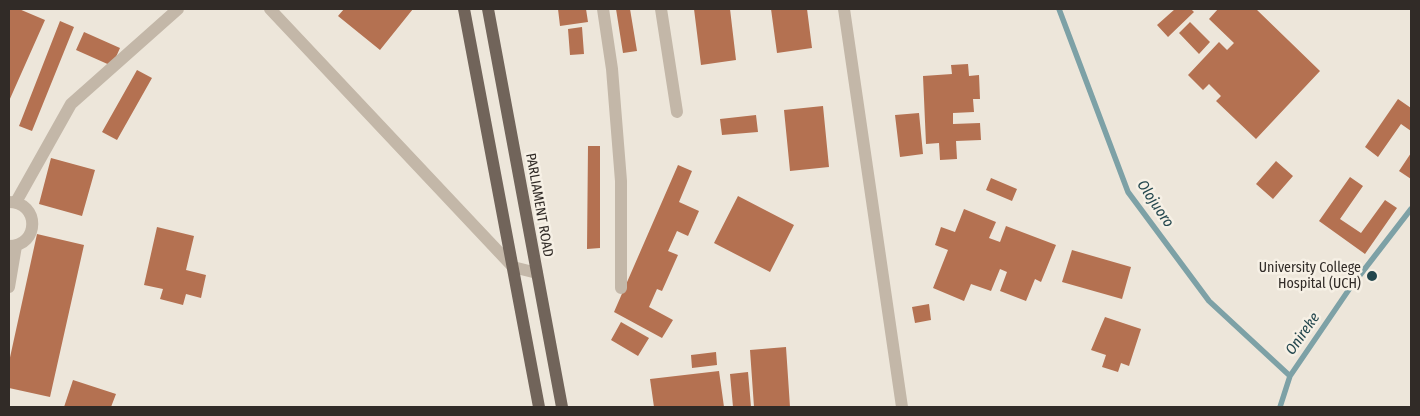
<!DOCTYPE html>
<style>
body{margin:0}
#map{position:relative;width:1420px;height:416px;overflow:hidden;background:#ede6da;font-family:"Fira Sans Condensed",sans-serif}
canvas{display:block}
.frame{position:absolute;inset:0;border:10px solid #312b27;pointer-events:none}
</style>
<div id="map">
<canvas width="1420" height="416"></canvas>
<div class="frame"></div>
</div>
<script>
const g = document.querySelector('canvas').getContext('2d');
g.lineJoin = 'round';
function strokePath(path, color, width, dash) {
  g.strokeStyle = color;
  g.lineWidth = width;
  g.lineCap = dash ? 'butt' : 'round';
  g.setLineDash(dash || []);
  g.stroke(path);
}
function fill(path, color) {
  g.fillStyle = color;
  g.fill(path, 'evenodd');
}
function drawText(font, color, halo, rows, align = 'center') {
  g.font = font + ' "Fira Sans Condensed",sans-serif';
  g.lineWidth = 5;
  g.setLineDash([]);
  g.textBaseline = 'middle';
  g.strokeStyle = halo;
  g.fillStyle = color;
  for (const [text, x, y, turn = 0] of rows) {
    g.save();
    g.translate(x, y);
    g.rotate((+turn || 0) * Math.PI / 180);
    g.textAlign = isNaN(turn) ? turn : align;
    if (halo) g.strokeText(text, 0, 0);
    g.fillText(text, 0, 0);
    g.restore();
  }
}
strokePath(new Path2D(`
 M1059 9 1128 192 1209 301 1290 376
 M1280 407 1290 376 1350 288 1411 209`), '#7da1a6', 5.5);
fill(new Path2D(`
 M9 9H19L45 20 9 101Z
 M344 9H413L380 50 338 16Z
 M558 9H586L588 22 560 26Z
 M616 9H630L637 51 623 53Z
 M694 9H730L736 60 701 65Z
 M771 9H807L812 48 777 53Z
 M1175 9H1191L1194 12 1168 37 1157 25Z
 M1218 9H1256L1320 71 1256 139 1216 101 1221 96 1209 84 1203 90 1188 75 1219 42 1227 50 1234 43 1209 19Z
 M60 21 74 27 32 131 19 126Z
 M1190 22 1210 42 1199 54 1179 33Z
 M582 27 584 54 570 55 568 29Z
 M84 32 120 48 112 66 76 50Z
 M968 64 969 76 979 75 980 99H973L974 112 953 113V124L980 123 981 140 956 141 957 159 940 160 939 143 926 144 923 76 952 74 951 65Z
 M137 70 152 78 117 140 102 132Z
 M1398 99 1411 108V131L1401 124 1378 157 1365 147Z
 M823 106 829 167 790 171 784 110Z
 M919 113 923 154 900 157 895 115Z
 M756 115 758 132 722 135 720 119Z
 M588 146H600V248L587 249Z
 M1411 153V179L1399 171Z
 M51 158 95 170 82 216 39 204Z
 M1276 161 1293 176 1273 199 1256 184Z
 M678 165 692 171 679 202 699 211 688 236 677 231 668 251 678 255 662 291 657 289 649 307 673 320 662 338 614 312Z
 M1350 177 1363 186 1340 219 1361 233 1385 200 1397 208 1365 254 1319 221Z
 M991 178 1017 189 1012 201 986 190Z
 M738 196 794 225 770 272 714 243Z
 M964 209 996 222 989 238 1000 242 1006 226 1056 245 1041 282 1035 279 1026 301 1000 291 1007 272 1000 269 991 291 971 284 964 301 933 288 948 250 935 245 941 227 955 232Z
 M157 227 194 236 186 270 206 275 201 298 186 294 183 305 160 299 163 289 144 285Z
 M37 234 84 245 50 397 9 388V362Z
 M1072 250 1131 267 1122 299 1062 282Z
 M929 304 931 320 915 323 912 307Z
 M1105 317 1141 329 1129 366 1121 363 1118 372 1102 367 1106 355 1091 350Z
 M621 322 649 338 638 356 611 340Z
 M786 347 790 407H754L750 350Z
 M716 352 717 365 692 368 691 355Z
 M719 371 724 407H654L650 379Z
 M748 372 751 407H733L730 374Z
 M73 380 116 394 111 407H64Z`), '#b47151');
strokePath(new Path2D(`
 M270 9 513 267 537 273
 M603 9 612 69 621 181V288
 M661 9 677 112
 M844 9 902 407
 M9 202C40 202 40 246 9 246
 M16 202 71 104 178 9
 M9 287 16 246`), '#c3b7a8', 12);
strokePath(new Path2D(`
 M464 9 539 407
 M488 9 562 407`), '#71645a', 12);
for (const [x, y, r, color] of [
 [1372,276,6,"#22464d"]
]) {
  const dot = new Path2D();
  dot.arc(x, y, r, 0, 2 * Math.PI);
  g.fillStyle = color;
  g.fill(dot);
  strokePath(dot, '#f6f0e5', 2);
}
drawText('14px', '#312b27', '#f6f0e5', [
 ["PARLIAMENT ROAD",539,205,80]
]);
drawText('14px', '#312b27', '#f6f0e5', [
 ["University College",1361,268],
 ["Hospital (UCH)",1361,284]
], 'right');
drawText('italic 15px', '#22464d', '#f6f0e5', [
 ["Olojuoro",1155,204,56],
 ["Onireke",1303,334,-55]
]);
</script>
